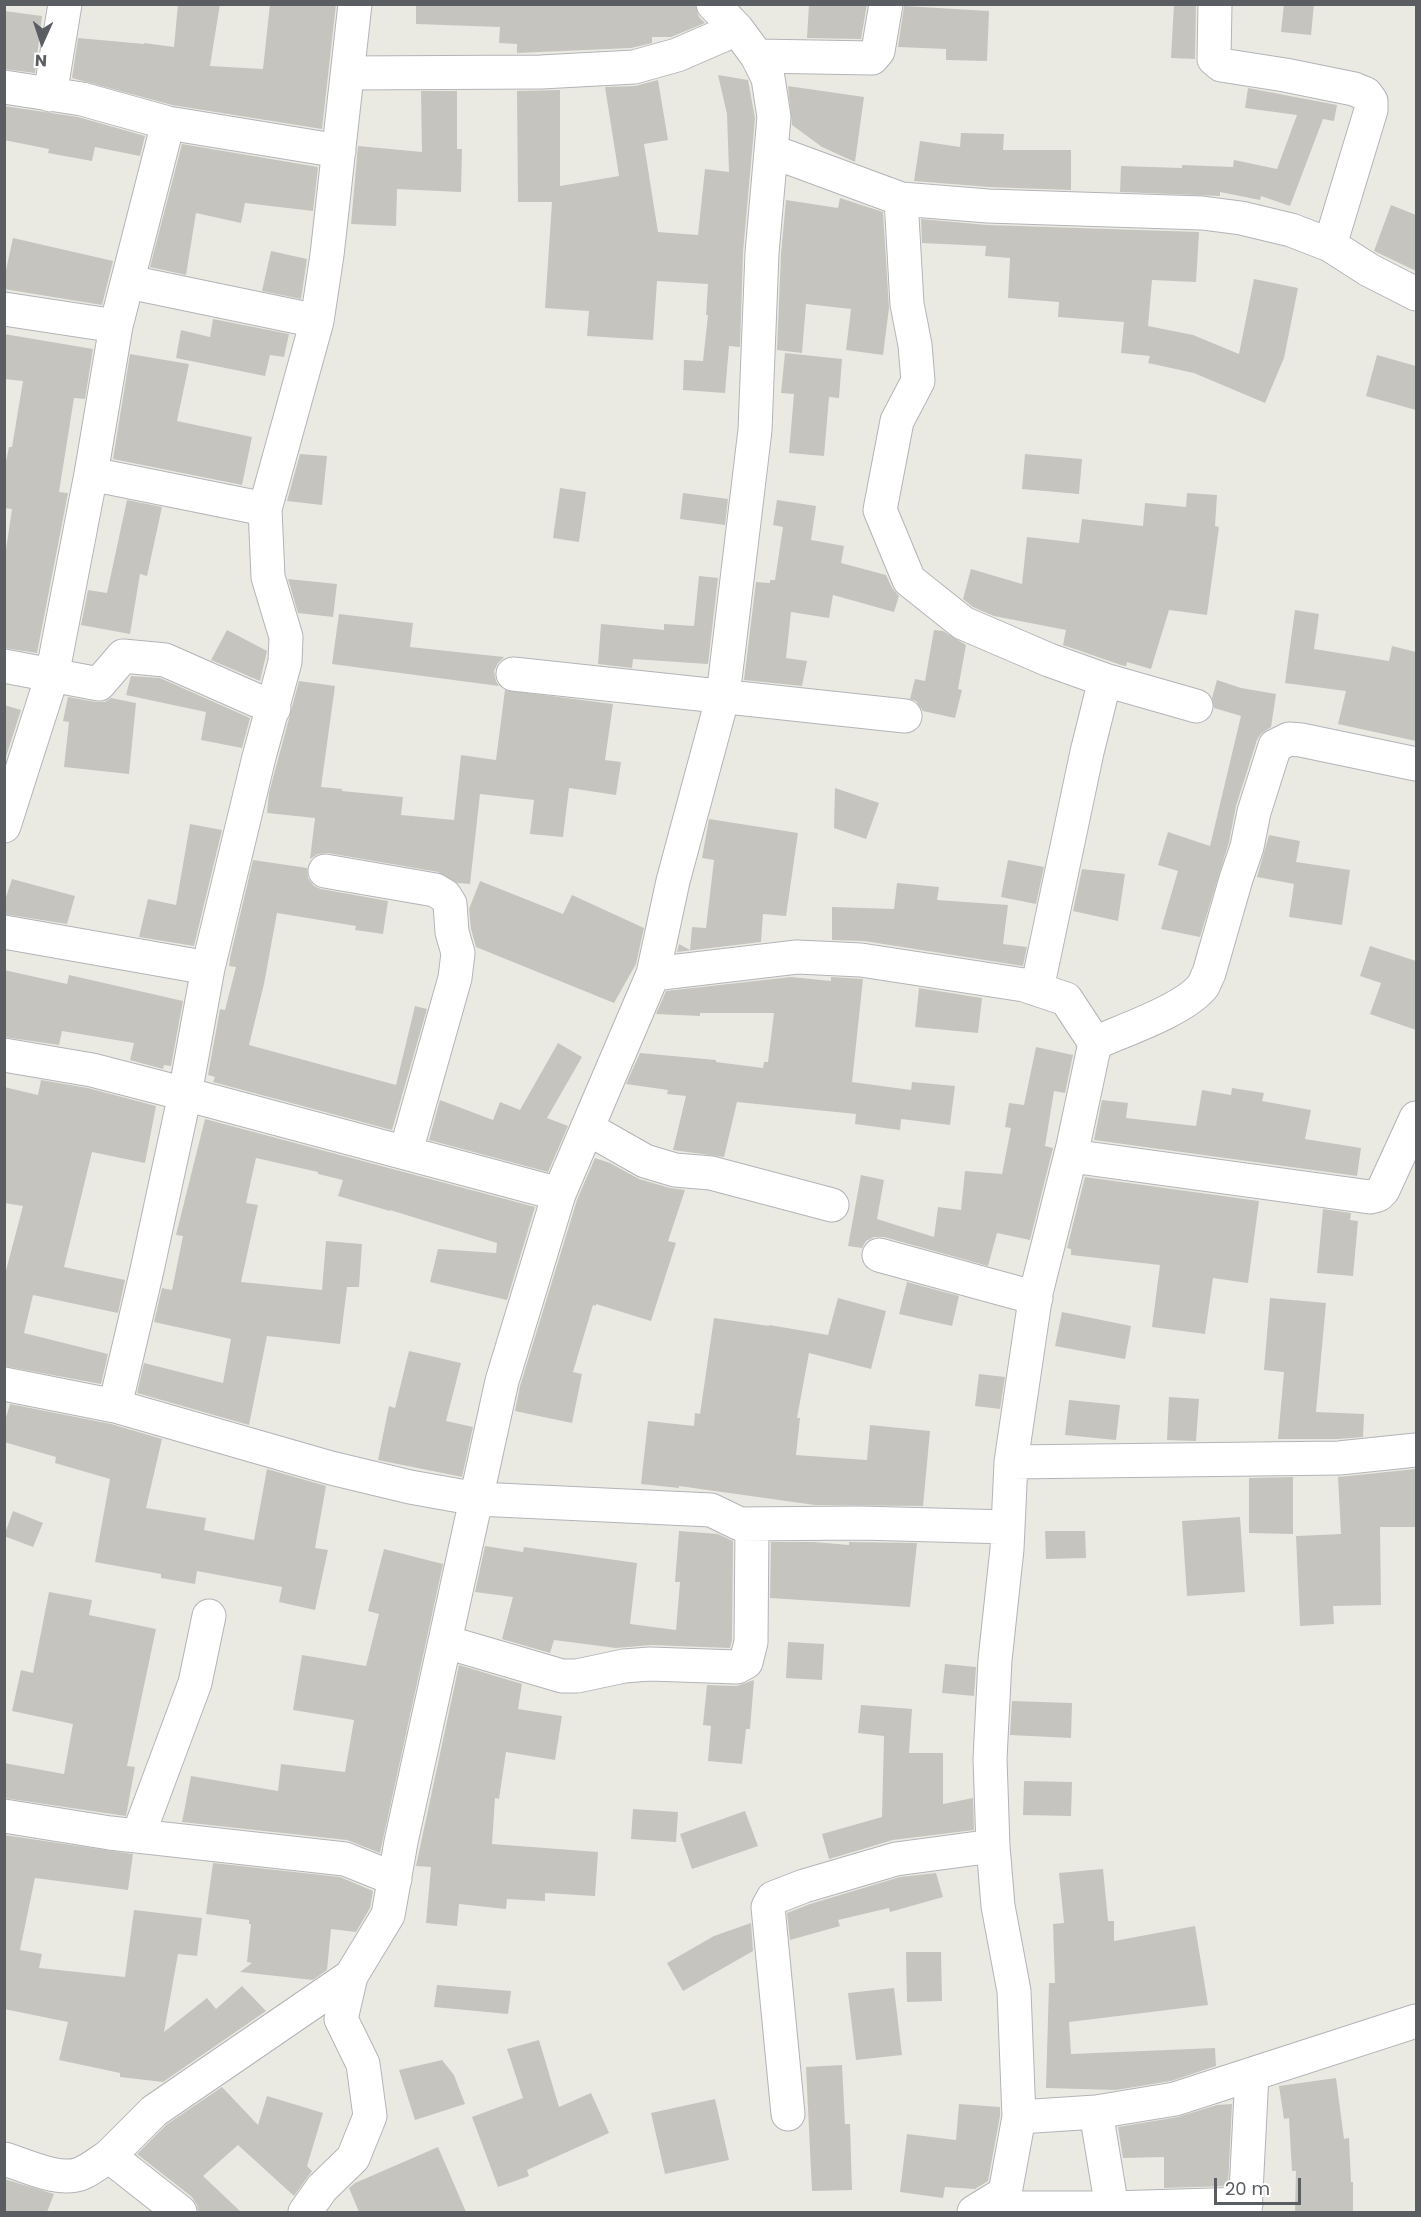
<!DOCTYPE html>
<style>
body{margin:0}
#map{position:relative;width:1421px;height:2217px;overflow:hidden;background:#ebeae2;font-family:Poppins,sans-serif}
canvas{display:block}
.frame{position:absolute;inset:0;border:6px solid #5a5d61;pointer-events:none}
.north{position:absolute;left:12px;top:12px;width:60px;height:60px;-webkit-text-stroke:4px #fff;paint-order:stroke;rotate:183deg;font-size:16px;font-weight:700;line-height:24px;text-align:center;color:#5a5d61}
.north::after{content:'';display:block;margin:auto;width:21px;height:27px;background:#5a5d61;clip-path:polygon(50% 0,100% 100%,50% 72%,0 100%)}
.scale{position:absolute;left:1214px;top:2178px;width:87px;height:27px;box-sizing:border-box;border:3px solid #5a5d61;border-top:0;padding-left:8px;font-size:18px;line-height:21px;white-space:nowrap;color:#5a5d61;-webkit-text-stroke:4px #fff;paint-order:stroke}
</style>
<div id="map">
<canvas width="1421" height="2217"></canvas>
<div class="frame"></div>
<div class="north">N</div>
<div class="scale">20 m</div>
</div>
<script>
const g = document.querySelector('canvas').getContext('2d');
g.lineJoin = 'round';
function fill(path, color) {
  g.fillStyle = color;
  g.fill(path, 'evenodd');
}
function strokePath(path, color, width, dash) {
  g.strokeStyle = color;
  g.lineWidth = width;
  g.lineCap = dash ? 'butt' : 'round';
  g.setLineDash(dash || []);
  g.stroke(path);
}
fill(new Path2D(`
 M178 4H220L210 66 263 69 270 4H336L322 129 172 105 72 78 78 38 144 44V43L174 47Z
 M416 4H695L699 17 705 23 671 37H652V43L631 48 517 53V44L499 43 500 27 416 24Z
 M809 4H867L861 39 807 38Z
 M1174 4H1196L1195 59 1171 58Z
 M1284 4H1314L1311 35 1281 32Z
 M904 6 989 11 987 61 946 60V49L898 47Z
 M4 11 42 16 35 73 4 69Z
 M718 75 748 80 755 118 743 252 740 347 729 346 725 393 683 390 684 360 703 361 708 315H706L708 284 657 281 653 340 587 336 589 311 545 308 552 202H518L517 91 560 90V186L619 176 605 87 635 86 658 80 668 140 644 144 658 232 698 235 705 169 729 172 727 114Z
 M788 86 864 97 855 162 822 147 792 125Z
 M1248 88 1337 105 1334 121 1323 119 1290 206 1261 196 1260 200 1220 192V196L1120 192 1121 166 1182 168V165L1233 167 1234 160 1277 169 1297 115 1245 108Z
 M421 91H457V149H462L461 192 397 189 396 226 351 224 358 146 422 152Z
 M4 106 78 117 145 136 140 156 95 147 92 161 48 153 49 149 4 140Z
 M961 133 1004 134 1003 150H1071V190L989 187 914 181 920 141 960 147Z
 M182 144 318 167 313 211 245 203 241 223 196 213 186 275 150 267Z
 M840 198 883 212 889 308 883 355 846 350 851 309 806 304 802 353 777 350 781 254 786 200 838 208Z
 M1391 205 1416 215V271L1374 251Z
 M921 219 987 225 1199 232 1196 282 1152 280 1148 326 1193 335 1239 354 1254 279 1298 288 1284 358 1265 403 1194 373 1148 363 1150 356 1121 353 1124 322 1058 317 1059 302 1008 298 1010 258 985 256 986 246 922 243Z
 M13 238 113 261 102 305 4 289V279Z
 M271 251 307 259 301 299 262 291Z
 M213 319 289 334 284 357 270 355 265 376 176 358 181 330 210 337Z
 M4 334 93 349 85 399 74 398 59 492 68 493 37 653 4 648V563L12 509 4 508V471L9 447H12L23 381 4 379Z
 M785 353 842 359 839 398 829 397 824 456 789 453 794 394 781 393Z
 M130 354 189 364 177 421 252 437 242 485 113 459Z
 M1377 355 1416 366V410L1366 396Z
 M300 454 327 456 322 505 287 501Z
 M1025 454 1082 459 1079 494 1022 489Z
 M560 488 586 492 579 542 553 538Z
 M683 493 728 499 725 525 680 519Z
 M1187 493 1217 495 1215 526 1219 527 1207 615 1169 610 1151 669 1127 662 1126 666 1121 665 1063 645 1066 630 994 616 973 607 963 599 971 569 1022 584 1027 537 1079 543 1082 519 1143 526 1145 503 1186 507Z
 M127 500 162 507 147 576 140 574 130 634 81 625 88 590 107 593Z
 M777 500 816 506 811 540 844 546 841 563 886 575 892 588 899 596 894 612 833 595 829 618 791 612 786 658 807 661 802 686 744 680 756 582 770 583V580H775L783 527 773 525Z
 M699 576 718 578 708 664 633 659 632 668 598 664 601 624 664 630V624L694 626Z
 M288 579 337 584 333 617 298 613Z
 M1295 610 1319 614 1314 649 1389 661 1392 646 1416 652V741L1338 724 1346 691 1285 683Z
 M339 614 413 623 410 647 504 657 498 663 494 671 496 681 499 686 332 664Z
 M227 630 267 651 260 681 211 660Z
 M934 630 943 631 966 645 958 689 962 690 955 718 923 711 916 701 910 699 915 679 925 681Z
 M131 676 160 678 250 718 242 748 201 740 206 712 126 695Z
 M1217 680 1241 688 1276 694 1271 727 1261 734 1257 740 1236 806 1229 842 1200 937 1161 929 1178 871 1158 865 1168 832 1210 846 1241 716 1214 708 1212 698Z
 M299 681 335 686 321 787 342 789V791L403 797 401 815 454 820 461 755 496 760 505 690 613 704 605 760 621 762 616 795 569 788 563 837 530 834 534 800 480 794 470 884 457 883 438 872 328 853 318 854 310 859 315 818 267 813 269 793Z
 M68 697 96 702H105L111 698 136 703 129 774 64 767 69 722 63 721Z
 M4 705 21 710 4 763Z
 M835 788 879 803 866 839 834 828Z
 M709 819 798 833 786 916 763 914 761 942 677 952 679 944 690 950 692 927 706 928 714 860 702 858Z
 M190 824 222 830 194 946 139 937 148 899 176 905Z
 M1269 835 1300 841 1296 862 1350 870 1342 925 1289 917 1294 884 1257 877Z
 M253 860 307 868 308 878 314 886 321 889 388 901 383 934 355 930 356 926 277 913 264 984 249 1045 396 1085 415 1006 427 1009 392 1130 213 1082 215 1077 208 1075 220 1009 225 1010 236 967 229 966 230 958Z
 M1008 860 1044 867 1036 904 1001 897Z
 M1082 869 1125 874 1118 921 1073 911Z
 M12 879 75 896 67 924 4 914V903Z
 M480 881 563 914 572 895 644 928 636 964 614 1003 476 947 471 929 469 909Z
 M897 883 939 887 937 900 1008 905 1003 944 1027 947 1023 966 864 941 832 940V907L894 909Z
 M1370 946 1416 961V1030L1370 1014 1381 983 1360 976Z
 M4 970 67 984 69 975 183 1001 171 1066 164 1065 163 1069 130 1060 134 1043 62 1031 59 1045 4 1037Z
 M791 977 831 981V977L863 979 852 1082 911 1090 912 1082 955 1086 950 1125 901 1119 900 1130 855 1124 856 1114 737 1102 724 1157 673 1150 686 1096 667 1094 668 1090 626 1084 640 1053 716 1060V1062L763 1068 764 1062H768L774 1013H700V1016L656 1014 666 991Z
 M919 988 982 998 978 1033 915 1027Z
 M558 1043 582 1057 547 1118 568 1126 548 1172 429 1140 440 1100 493 1120 500 1102 520 1110Z
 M1036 1047 1073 1055 1065 1093 1054 1091 1045 1146 1053 1148 1030 1240 997 1233 988 1266 884 1237H874L866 1241 862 1248 848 1246 861 1175 884 1180 877 1219 934 1237 938 1207 961 1210 965 1171 1002 1174 1011 1128 1005 1127 1009 1103 1024 1105Z
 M41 1080 88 1088 156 1106 145 1163 92 1152 64 1267 125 1280 118 1313 33 1295 24 1333 108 1354 101 1384 4 1366V1278L23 1206 4 1203V1087L38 1095Z
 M1232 1088 1264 1093 1262 1101 1311 1110 1305 1139 1361 1148 1357 1176 1094 1140 1102 1100 1128 1103 1126 1118 1196 1126 1202 1090 1231 1095Z
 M205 1119 535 1207 507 1300 430 1282 438 1249 496 1253 497 1243 390 1210V1211L338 1196 343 1180 318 1174V1172L256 1158 246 1203 258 1205 241 1282 322 1290 326 1241 362 1244 359 1287H347L340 1344 267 1336 249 1425 137 1393 144 1363 223 1383 231 1339 154 1322 162 1288 172 1290 183 1236 176 1235Z
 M595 1158 610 1163 639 1179 670 1188 685 1190 668 1241 676 1243 651 1321 596 1304V1306L593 1305 573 1372 582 1374 572 1423 515 1411 520 1386 577 1200Z
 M1085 1177 1259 1201 1248 1283 1213 1278 1205 1334 1152 1327 1160 1265 1071 1255V1249L1067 1248Z
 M1323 1209 1351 1213 1350 1220 1358 1221 1353 1276 1317 1273Z
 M907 1282 959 1296 952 1326 899 1314Z
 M838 1298 886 1311 871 1369 809 1353 797 1418H800L796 1455 867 1460 870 1425 930 1431 923 1506 815 1505 679 1486V1488L641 1484 648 1421 694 1426 695 1413 700 1414 714 1318 769 1326V1325L828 1335Z
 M1270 1298 1326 1303 1316 1412 1364 1414 1363 1437 1338 1439H1278L1284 1372 1264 1370Z
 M1062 1312 1131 1326 1125 1359 1055 1346Z
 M409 1351 461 1363 446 1421 473 1427 462 1477 378 1460 389 1406 395 1408Z
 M979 1374 1005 1377 1000 1409 975 1406Z
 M1169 1397 1199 1399 1196 1441 1167 1440Z
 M1069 1400 1120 1405 1116 1440 1065 1435Z
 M10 1404 111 1424 162 1439 146 1508 206 1518 204 1530 254 1540 267 1469 326 1486 315 1548 328 1550 315 1610 279 1602 282 1587 197 1571 195 1584 161 1578V1574L95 1562 110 1479 55 1463 56 1457 4 1442V1424Z
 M1416 1469V1527H1380L1381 1605 1333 1606 1334 1624 1300 1626 1296 1536 1341 1534 1338 1477Z
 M1293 1477V1534L1249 1533V1478Z
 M13 1511 43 1523 33 1547 4 1536Z
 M1240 1517 1245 1592 1187 1596 1182 1521Z
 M679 1531 718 1534 733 1541 732 1640 730 1648 651 1645 616 1648 554 1640 550 1653 502 1639 513 1597 475 1592 485 1546 523 1552 524 1547 637 1563 630 1624 676 1630 680 1582H675Z
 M1045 1531H1085L1086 1558 1046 1559Z
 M771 1542H814L849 1545V1542L917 1543 910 1607 770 1598Z
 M384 1549 443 1564 380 1853 347 1840 182 1822 191 1776 278 1791 281 1764 345 1772 354 1720 293 1710 302 1655 366 1666 379 1614 368 1611Z
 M49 1592 92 1600 89 1615 156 1629 127 1766 135 1767 126 1816 4 1798V1763L64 1774 73 1724 12 1711 21 1670 33 1673Z
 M788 1642 824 1644 822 1680 786 1678Z
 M945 1664 976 1667 974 1696 942 1693Z
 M459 1665 522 1684 518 1709 562 1716 555 1760 506 1752 499 1799 495 1798 492 1844 598 1852 595 1896 545 1893V1901L507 1899 506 1909 459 1904 457 1926 426 1923 431 1867 416 1866Z
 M754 1680 750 1729H746L742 1764 708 1761 711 1726 703 1725 707 1685 737 1686Z
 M1012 1701 1072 1703 1071 1738 1010 1735Z
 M861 1705 912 1709 909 1753H943V1804L973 1798 974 1830 893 1840 829 1859 822 1834 882 1817 884 1736 858 1733Z
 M1024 1781 1072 1782 1071 1816 1023 1815Z
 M633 1809 678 1812 676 1842 631 1839Z
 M745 1811 758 1846 692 1869 680 1834Z
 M4 1835 133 1854 128 1890 35 1878 20 1950 42 1954 39 1968 125 1977 134 1910 202 1918 197 1956 178 1954 164 2032 207 1998 216 2009 242 1986 266 2011 163 2082 120 2077V2073L59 2060 68 2022 4 2009Z
 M213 1863 340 1877 373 1891 370 1908 356 1932 331 1929 327 1970 313 1980 240 1972 252 1963 247 1962 251 1924H249V1920L206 1914Z
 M1103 1869 1108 1921H1114V1941L1195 1926 1208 2005 1069 2022 1071 2054 1215 2048 1216 2066 1171 2081 1116 2090 1046 2088 1049 1983H1055L1053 1924 1064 1923 1059 1873Z
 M936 1873 943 1897 890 1912 889 1908 838 1920 840 1926 790 1940 787 1913 810 1904 900 1877Z
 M751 1923 753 1951 683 1991 667 1963 714 1936Z
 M906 1952H941L942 2001 907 2002Z
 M437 1985 511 1991 508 2014 434 2007Z
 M894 1988 902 2055 856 2060 848 1993Z
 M539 2040 559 2107 591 2093 609 2133 527 2170 529 2176 498 2187 472 2117 523 2098 507 2049Z
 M442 2060 454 2075 465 2104 415 2120 399 2070Z
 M842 2065 845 2124H850L852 2190 812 2191 806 2067Z
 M1336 2078 1344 2139 1349 2138 1351 2182H1353V2212H1295L1296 2171H1292L1289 2118 1284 2119 1279 2086Z
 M222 2087 258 2125 267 2096 323 2113 307 2166 312 2171 294 2196 238 2145 203 2176 241 2212H198L197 2205 192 2197 137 2154 166 2125Z
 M715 2099 729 2160 665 2174 651 2113Z
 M959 2104 1000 2107V2116L988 2181 975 2189 945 2187 943 2198 900 2192 907 2134 956 2140Z
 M1232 2104 1228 2186 1164 2188V2157L1123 2158 1118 2127 1178 2117 1217 2105Z
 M438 2147 466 2212H359L349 2188 355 2183Z
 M4 2179 54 2194 47 2212H4Z`), '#c6c4bf');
const minor = new Path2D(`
 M355 4 327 255 317 321 265 509 268 577 286 637 285 662 259 757 208 968 185 1094 559 1194
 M1215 4 1214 59 1221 65 1285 75 1354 89 1366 94 1371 101V110L1330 245
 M757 56 872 58 878 51 886 4
 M348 73 541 72 634 67 677 55 737 29
 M4 87 82 99 168 123 339 151
 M50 95 65 4
 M771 151 901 199 988 206 1202 213 1241 218 1291 230 1330 245 1369 270 1416 294
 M901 199 907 304 915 345 918 381 897 421 880 510 909 580 963 623 1049 660 1105 680 1087 752 1037 989
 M129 282 317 321
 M4 309 116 326
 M91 474 265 509
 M4 666 99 684 123 656 165 660 274 708
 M513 674 905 716
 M1105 680 1196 706
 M4 826 52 676 91 474 116 326 168 123
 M325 871 435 890 445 896 450 904 452 932 458 953 455 978 406 1151
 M4 932 208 968
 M653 974 797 957 861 960 1024 985 1066 999 1095 1043 1073 1146 1036 1293 1011 1462 1007 1549 995 1660 990 1759 993 1846 998 1906 1014 1991 1019 2117
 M1095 1043C1124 1030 1184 1010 1203 986 1205 982 1207 977 1209 973L1236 879 1247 847 1254 812 1275 746 1289 739 1301 740 1416 764
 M4 1055 92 1070 185 1094 147 1270 115 1406 331 1468 410 1487 477 1499 711 1510 740 1524 860 1523 1008 1527
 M587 1128 645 1161 675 1170 711 1173 832 1205
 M1071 1156 1370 1197 1378 1195 1383 1190 1416 1118
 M879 1255 1036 1298
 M4 1384 115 1406
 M1011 1462 1339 1458 1416 1450
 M446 1642 562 1676H577L624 1666 650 1664 737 1667 746 1662 751 1642 752 1525
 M4 1816 110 1833 345 1859 395 1879
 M138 1836 195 1683 209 1616
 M1096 2112 1112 2208 1246 2204
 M788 2114 768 1907 773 1898 804 1886 896 1859 993 1846
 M4 2159C26 2165 57 2182 80 2174 90 2170 100 2162 109 2156
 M981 2208H1112L1113 2212
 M180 2212 109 2156 154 2111 351 1976
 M305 2212 322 2188 353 2158 370 2116 363 2064 341 2019 351 1976 388 1915 401 1842 502 1381 559 1194 653 974 673 881 723 696 755 430 762 253 774 117 768 78 757 56 737 29 713 4
 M974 2212 1005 2193 1019 2117 1096 2112 1175 2099 1416 2021
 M1245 2212 1252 2074`);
strokePath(minor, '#b2b4b8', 35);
strokePath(minor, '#fff', 33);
</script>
